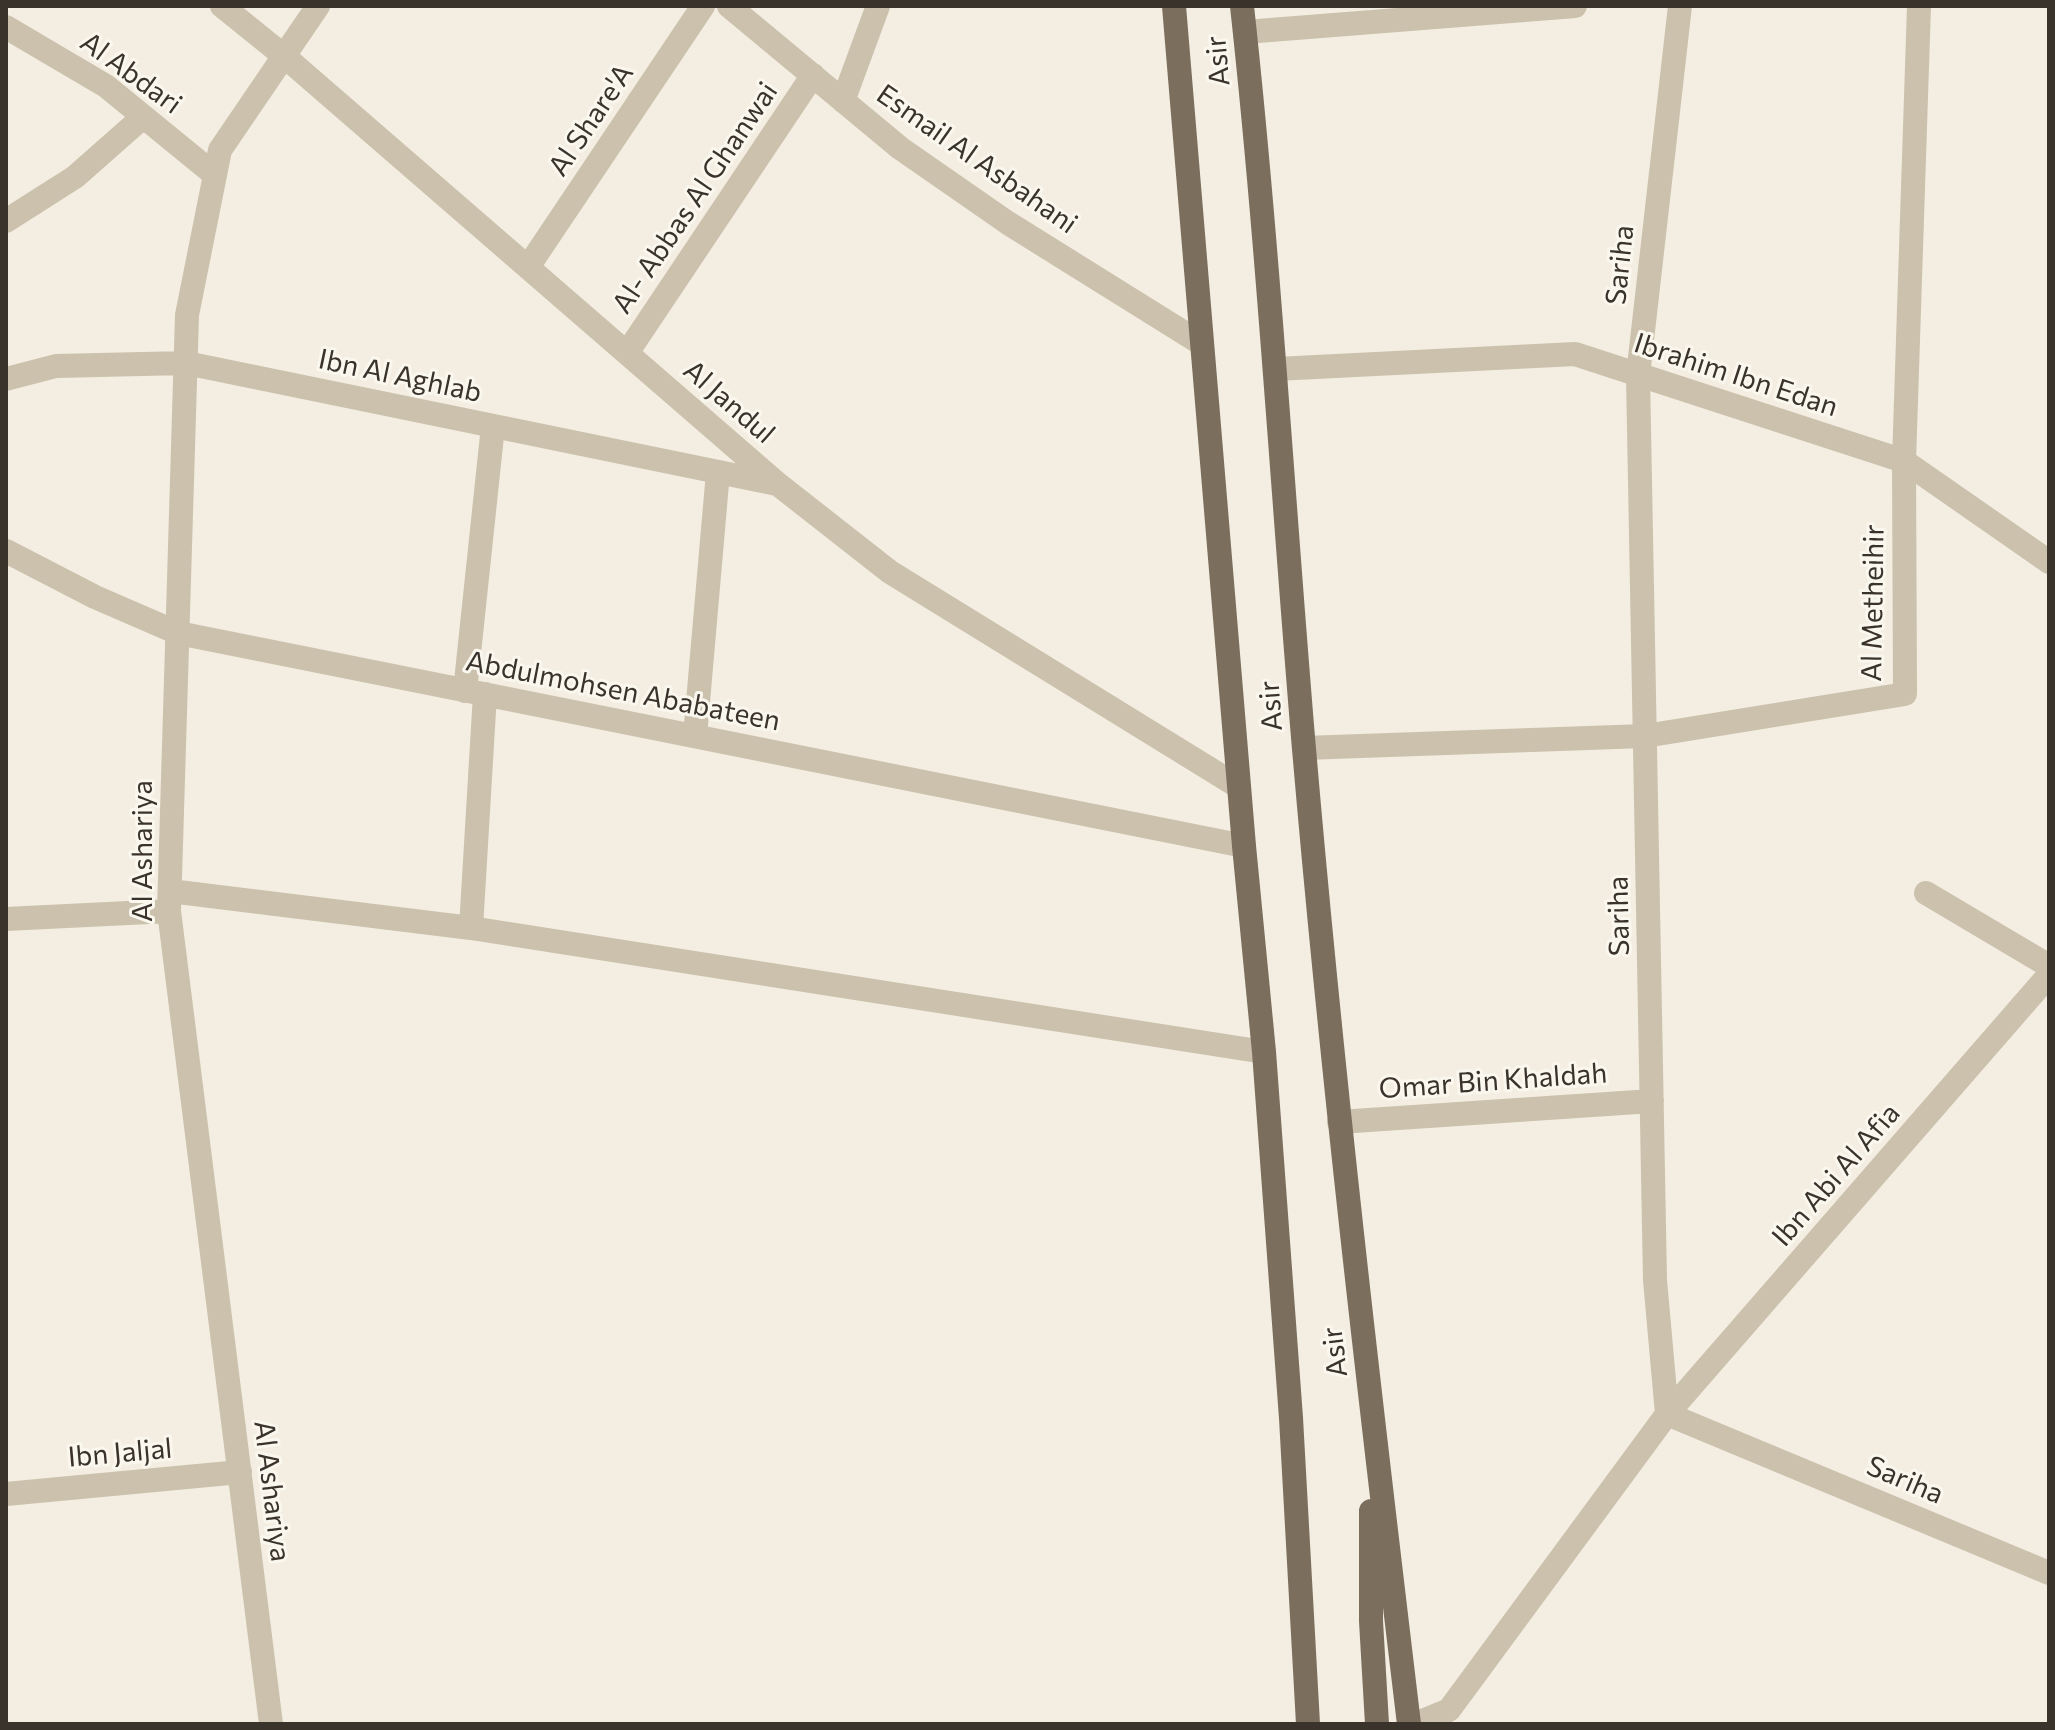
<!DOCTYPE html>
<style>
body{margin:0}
#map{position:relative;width:2055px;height:1730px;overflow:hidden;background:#f3eee1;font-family:Commissioner,sans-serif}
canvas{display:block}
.frame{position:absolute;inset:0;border:8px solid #3a332b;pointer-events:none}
</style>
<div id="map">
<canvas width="2055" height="1730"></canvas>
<div class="frame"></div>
</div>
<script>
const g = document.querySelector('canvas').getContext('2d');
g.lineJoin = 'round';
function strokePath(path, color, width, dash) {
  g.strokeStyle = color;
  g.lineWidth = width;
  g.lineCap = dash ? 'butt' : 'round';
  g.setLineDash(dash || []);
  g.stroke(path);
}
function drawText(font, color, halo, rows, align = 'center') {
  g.font = font + ' Commissioner,sans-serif';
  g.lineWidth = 6;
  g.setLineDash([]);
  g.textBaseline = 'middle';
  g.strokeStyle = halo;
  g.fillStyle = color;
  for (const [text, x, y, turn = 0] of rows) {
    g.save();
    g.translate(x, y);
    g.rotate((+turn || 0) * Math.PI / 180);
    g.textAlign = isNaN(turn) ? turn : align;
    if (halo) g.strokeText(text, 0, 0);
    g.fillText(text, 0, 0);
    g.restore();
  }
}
strokePath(new Path2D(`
 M222 6 284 56 779 485 890 572 1239 787
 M729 6 900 148 1008 223 1202 344
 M6 27 106 86 215 175
 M1245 32 1575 6
 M843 101 878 6
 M6 221 75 177 143 117
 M528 267 703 6
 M627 353 813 75
 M1276 369 1575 354 1904 461 2049 562
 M6 379 56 366 186 363 777 484
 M6 551 95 597 178 633 1244 846
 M465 691 493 426
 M695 736 718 472
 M1304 748 1645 736 1905 694 1904 461 1919 6
 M170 891 471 928 1264 1052
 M1926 893 2049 966
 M6 919 169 911
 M471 928 485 694
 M1339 1122 1652 1101
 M1667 1414 1655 1280 1638 375 1680 6
 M1667 1414 2049 1573
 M6 1494 240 1472
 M271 1724 169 911 187 315 220 150 318 6
 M1415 1724 1449 1710 1667 1414 2049 975`), '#cbc1ad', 24);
strokePath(new Path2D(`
 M1174 6 1244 846 1264 1052 1291 1418 1308 1724
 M1242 6C1269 253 1283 502 1304 749 1332 1075 1370 1399 1409 1724
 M1371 1511V1621L1377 1724`), '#7b6e5d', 24);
drawText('28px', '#3a332b', '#faf7ee', [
 ["Asir",1218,61,-95],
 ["Al Abdari",131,73,36],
 ["Al Share'A",591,120,-56],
 ["Esmail Al Asbahani",977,159,35],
 ["Al- Abbas Al Ghanwai",695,198,-56],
 ["Sariha",1620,265,-84],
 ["Ibrahim Ibn Edan",1736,375,18],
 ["Ibn Al Aghlab",400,376,12],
 ["Al Jandul",729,402,41],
 ["Al Metheihir",1873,603,-89],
 ["Abdulmohsen Ababateen",623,691,11],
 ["Asir",1271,706,-94],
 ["Al Ashariya",143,851,-90],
 ["Sariha",1619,916,-91],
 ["Omar Bin Khaldah",1493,1081,-4],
 ["Ibn Abi Al Afia",1836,1175,-49],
 ["Asir",1335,1352,-97],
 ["Ibn Jaljal",120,1453,-5],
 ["Sariha",1905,1480,23],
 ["Al Ashariya",272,1491,83]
]);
</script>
